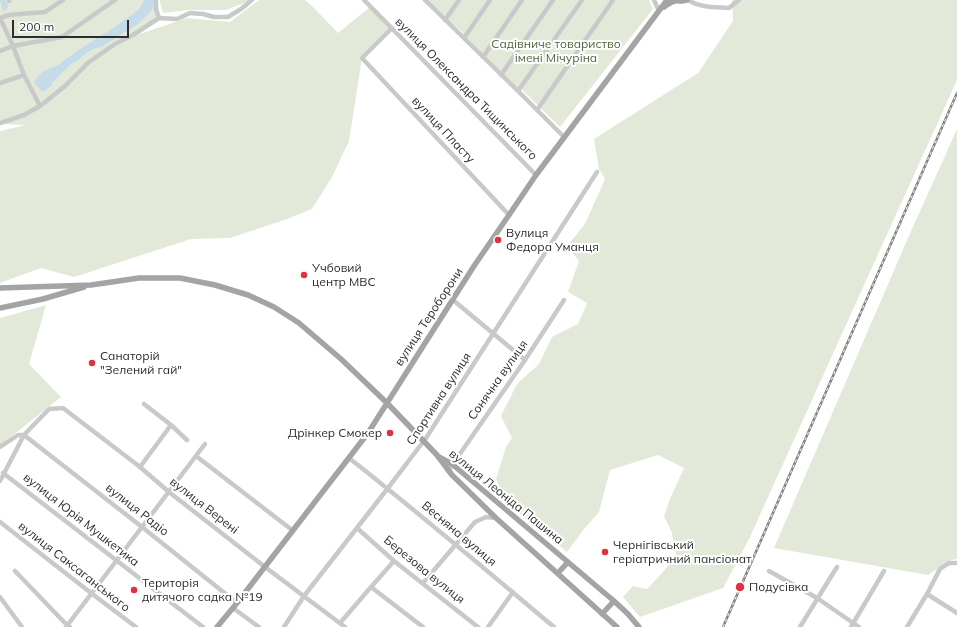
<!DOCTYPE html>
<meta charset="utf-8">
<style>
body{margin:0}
#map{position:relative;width:957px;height:627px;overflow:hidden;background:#fff;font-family:Mulish,sans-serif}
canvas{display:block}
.scale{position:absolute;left:12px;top:20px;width:117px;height:18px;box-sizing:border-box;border:2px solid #2c2c2c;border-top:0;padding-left:5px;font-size:12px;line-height:14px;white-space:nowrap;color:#2c2c2c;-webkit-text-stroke:3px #fff;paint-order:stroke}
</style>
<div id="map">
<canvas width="957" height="627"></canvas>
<div class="scale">200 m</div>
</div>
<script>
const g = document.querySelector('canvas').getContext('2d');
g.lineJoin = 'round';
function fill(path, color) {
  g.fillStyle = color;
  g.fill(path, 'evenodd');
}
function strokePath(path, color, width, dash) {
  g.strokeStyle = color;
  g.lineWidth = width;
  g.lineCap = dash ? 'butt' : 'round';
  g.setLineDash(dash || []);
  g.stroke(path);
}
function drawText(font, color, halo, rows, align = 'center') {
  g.font = font + ' Mulish,sans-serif';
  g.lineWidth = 4;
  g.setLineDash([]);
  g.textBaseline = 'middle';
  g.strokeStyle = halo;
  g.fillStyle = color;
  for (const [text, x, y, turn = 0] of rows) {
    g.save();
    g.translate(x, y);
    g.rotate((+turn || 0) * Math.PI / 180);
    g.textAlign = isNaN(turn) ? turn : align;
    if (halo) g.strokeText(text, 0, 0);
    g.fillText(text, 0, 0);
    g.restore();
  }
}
fill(new Path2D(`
 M0 0H153L157 16 134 36 187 18 230 22 259 0H305L314 8 338 33 370 7 391 28 362 58 349 141 332 177 312 209 287 219 230 238 191 239 74 277 41 268 0 283V131L26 125 0 124Z
 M160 0H252L226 10H188L163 13 160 3Z
 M427 0H649L653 9 560 127 521 89 517 88 486 58 461 31 438 11Z
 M732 0H957V80L749 539 723 588 640 617 623 597 633 586 647 589 662 573 676 556 672 533 664 516 670 499 684 468 658 455 610 470 599 512 584 529 567 552 506 503 496 479 506 447 512 438 501 416 517 384 539 364 552 337 578 324 587 303 568 292 579 261 567 246 585 224 605 179 599 169 594 139 698 73 733 21Z
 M957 129V559L951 560 928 575 774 548 908 238Z
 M46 305 29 364 61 397 8 439 0 445V318Z`), '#e2e9d9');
fill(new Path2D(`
 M0 0H5L8 5 7 9 3 11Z
 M144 0H155L152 10 138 24 103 46 93 49 84 55 77 61 70 65 52 83 51 86 43 92 38 87 34 82 42 72 60 64 67 58 103 34 109 31 132 15 140 8Z`), '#c5dbe9');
strokePath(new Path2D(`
 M156 0V9L159 18
 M364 0 536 175
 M425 0 518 91 564 137
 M654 0 659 11
 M688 0C700 8 716 7 729 8L739 0
 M9 1V0
 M159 18 177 19 190 13 203 14 214 17H228L241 9 252 0
 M445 20 459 0
 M392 28 362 58 509 215
 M464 38 490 0
 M0 51 13 46 62 37 115 0
 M483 57 522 0
 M501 75 553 0
 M0 83 24 75
 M518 91 582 0
 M40 106 24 75 13 46 0 18 9 15 45 12 63 0
 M537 110 613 0
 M0 123 24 115 40 106 65 86 89 62 115 44 133 35 159 18
 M453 300 525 360
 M171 425 187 440
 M0 447 18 435H24L142 527 237 603
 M196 456 292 530
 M349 458C419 513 486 570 554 627
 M140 467 171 425 144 404
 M448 471 525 360 564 300
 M3 473 203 627
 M0 481 24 435 49 409 63 408 140 467 169 492 265 567 345 627
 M0 522 91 593 136 627
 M357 528 394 561 478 627
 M15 571 64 622 70 627
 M769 571 817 598 859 627
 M423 583 475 522 486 517 496 518
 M371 587 423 627
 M927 594 957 613
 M0 597 22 627
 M233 608 259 627
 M340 623 371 587 394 561
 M66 627 205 444
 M284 627 304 596 388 488 426 438 597 172
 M488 627 513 592
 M800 627 837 567
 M851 627 884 571
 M907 627 927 594 940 569 949 563H957`), '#c9c9c9', 4.5);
strokePath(new Path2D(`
 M678 0 682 1 687 0
 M664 7C669 3 674 0 680 1
 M0 288 91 285 139 278H180L215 285 248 295 274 307 299 323 341 359 387 403 437 455 452 475 496 518 617 627
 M0 308 43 299 84 287
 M439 457 452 464 614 601 628 614 639 627
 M558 573 568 562
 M602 614 614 601
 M217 627 237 603 368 433 474 266 509 215 536 175 667 0`), '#a4a4a4', 5.5);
const rail = new Path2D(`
 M723 627 957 93`);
strokePath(rail, '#818181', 2.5);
strokePath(rail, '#fff', 1, [3]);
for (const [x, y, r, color] of [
 [498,240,4,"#e0313f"],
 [304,275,4,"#e0313f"],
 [92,363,4,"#e0313f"],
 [390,433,4,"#e0313f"],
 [605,552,4,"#e0313f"],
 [740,587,5,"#e0313f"],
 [134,590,4,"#e0313f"]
]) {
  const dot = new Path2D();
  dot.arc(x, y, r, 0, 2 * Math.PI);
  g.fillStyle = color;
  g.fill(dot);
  strokePath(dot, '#fff', 1.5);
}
drawText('12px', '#4f663b', '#fff', [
 ["Садівниче товариство",556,44],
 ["імені Мічуріна",556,58]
]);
drawText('12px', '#2c2c2c', '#fff', [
 ["вулиця Олександра Тищинського",466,89,45],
 ["вулиця Пласту",443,130,47],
 ["вулиця Тероборони",429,317,-57],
 ["Сонячна вулиця",498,380,-55],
 ["Спортивна вулиця",439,399,-57],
 ["вулиця Леоніда Пашина",506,497,39],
 ["вулиця Верені",204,506,38],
 ["вулиця Радіо",137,510,38],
 ["вулиця Юрія Мушкетика",81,520,38],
 ["Весняна вулиця",459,534,40],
 ["вулиця Саксаганського",74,567,38],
 ["Березова вулиця",424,570,39]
]);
drawText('12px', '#2c2c2c', '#fff', [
 ["Вулиця",506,233],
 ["Федора Уманця",506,247],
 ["Учбовий",312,268],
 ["центр МВС",312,282],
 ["Санаторій",100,356],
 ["\"Зелений гай\"",100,370],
 ["Дрінкер Смокер",382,433,"right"],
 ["Чернігівський",613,545],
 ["геріатричний пансіонат",613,559],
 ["Територія",142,583],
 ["дитячого садка №19",142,597],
 ["Подусівка",749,587]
], 'left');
</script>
